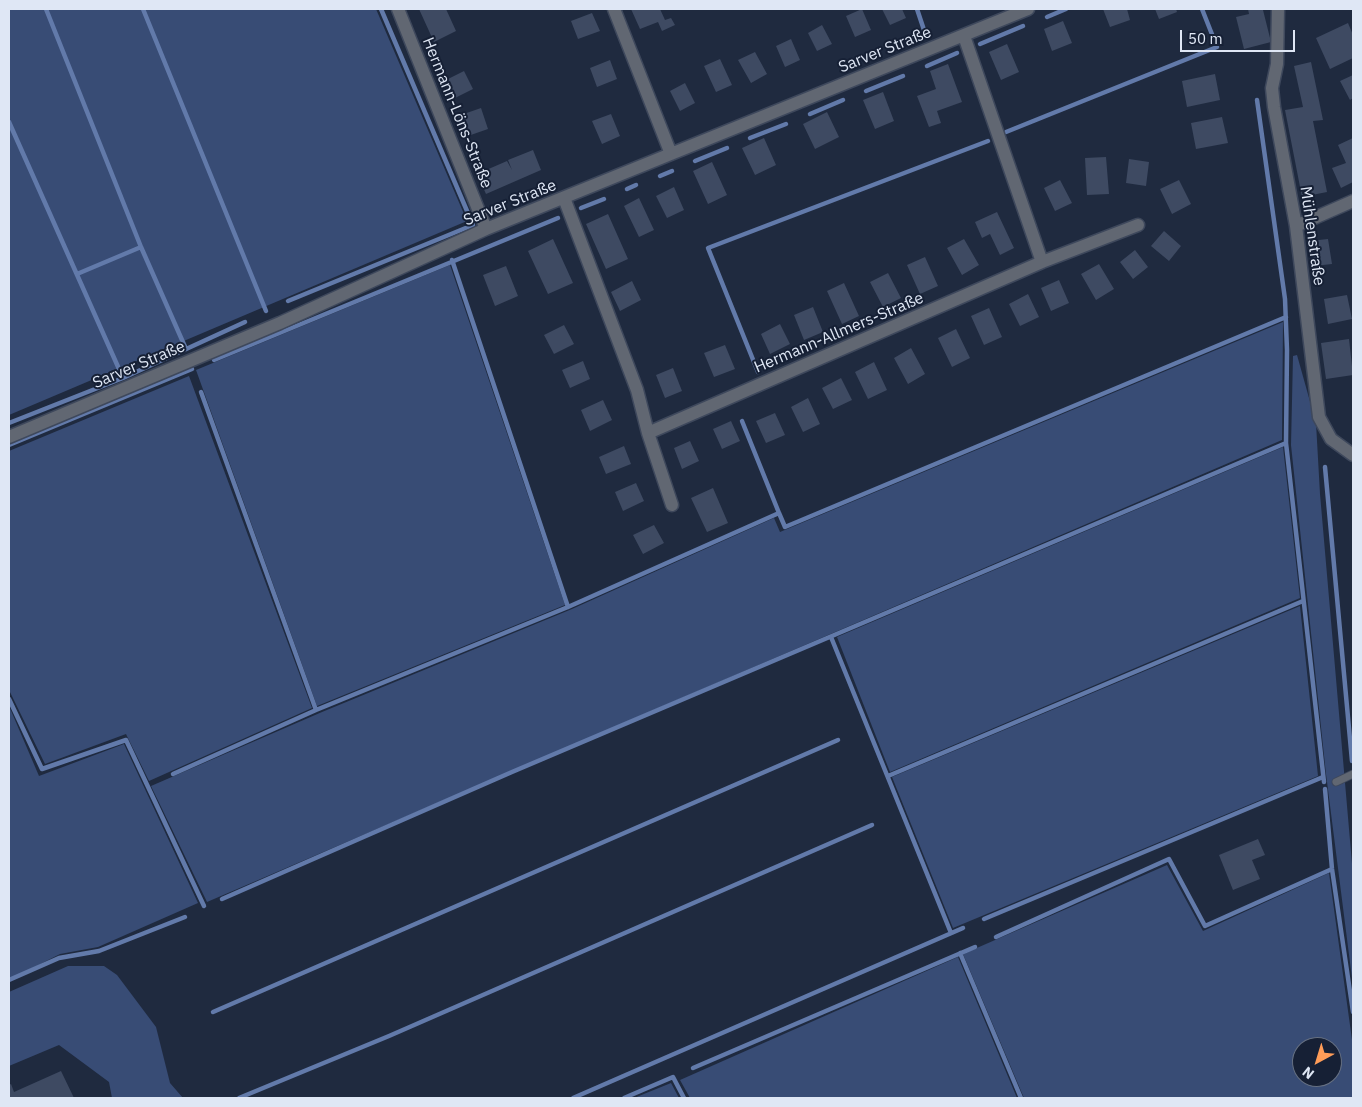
<!DOCTYPE html>
<meta charset="utf-8">
<style>
body{margin:0}
#map{position:relative;width:1362px;height:1107px;overflow:hidden;background:#1f2a3f;font-family:"IBM Plex Sans",sans-serif}
canvas{display:block}
.frame{position:absolute;inset:0;border:10px solid #dfe7f5;pointer-events:none}
.north{position:absolute;left:1292px;top:1037px;width:50px;height:50px;box-sizing:border-box;background:#162035;border:1px solid #667082;border-radius:50%;rotate:219deg;font-size:14px;font-weight:700;line-height:20px;text-align:center;color:#dfe7f5}
.north::after{content:'';display:block;margin:auto;width:18px;height:22px;background:#fe9c58;clip-path:polygon(50% 0,100% 100%,50% 72%,0 100%)}
.scale{position:absolute;left:1180px;top:30px;width:115px;height:22px;box-sizing:border-box;border:2px solid #dfe7f5;border-top:0;padding-left:6px;font-size:15px;line-height:18px;white-space:nowrap;color:#dfe7f5;-webkit-text-stroke:4px #162035;paint-order:stroke}
</style>
<div id="map">
<canvas width="1362" height="1107"></canvas>
<div class="frame"></div>
<div class="north">N</div>
<div class="scale">50 m</div>
</div>
<script>
const g = document.querySelector('canvas').getContext('2d');
g.lineJoin = 'round';
function fill(path, color) {
  g.fillStyle = color;
  g.fill(path, 'evenodd');
}
function strokePath(path, color, width, dash) {
  g.strokeStyle = color;
  g.lineWidth = width;
  g.lineCap = dash ? 'butt' : 'round';
  g.setLineDash(dash || []);
  g.stroke(path);
}
function drawText(font, color, halo, rows, align = 'center') {
  g.font = font + ' "IBM Plex Sans",sans-serif';
  g.lineWidth = 4;
  g.setLineDash([]);
  g.textBaseline = 'middle';
  g.strokeStyle = halo;
  g.fillStyle = color;
  for (const [text, x, y, turn = 0] of rows) {
    g.save();
    g.translate(x, y);
    g.rotate((+turn || 0) * Math.PI / 180);
    g.textAlign = isNaN(turn) ? turn : align;
    if (halo) g.strokeText(text, 0, 0);
    g.fillText(text, 0, 0);
    g.restore();
  }
}
fill(new Path2D(`
 M9 9H376L467 221 9 415Z
 M450 265 565 605 317 706 196 370Z
 M1283 322 1282 440 207 902 151 786 322 712 572 609 774 518 780 532Z
 M1297 355 1316 423 1320 494 1353 875V986L1326 774 1291 445 1293 356Z
 M189 376 312 708 149 781 126 734 45 764 9 690V451Z
 M1283 447 1300 598 890 772 837 637Z
 M1300 606 1318 776 953 928 892 777Z
 M9 706 39 776 124 744 198 903 98 947 60 954 9 980Z
 M1167 865 1203 931 1329 873 1353 1047V1098H1024L963 954ZM1302 1047H1332V1077H1302Z
 M958 957 1017 1098H690L680 1080Z
 M68 966H104L117 975 156 1027 170 1083 183 1098H112L109 1082 59 1045 9 1066V992Z
 M671 1083 679 1098H634Z`), '#384c75');
strokePath(new Path2D(`
 M46 9 141 247 186 349
 M143 9 266 311
 M917 9 925 33
 M1047 17 1066 9
 M980 44 1023 26
 M927 66 957 53
 M866 91 903 76
 M1257 100 1285 299 1287 350 1286 443 1324 782
 M810 114 843 100
 M9 122 123 378
 M1006 132 1217 47 1202 9
 M750 138 786 124
 M695 161 727 148
 M660 176 672 171
 M627 189 636 185
 M581 208 604 199
 M452 260 568 607
 M77 274 141 247
 M288 301 473 225 381 9
 M214 360 558 218
 M758 372 708 248 988 141
 M201 392 316 710
 M742 421 779 513
 M9 423 123 378 245 322
 M9 445 192 369
 M1325 467 1352 761
 M831 637 951 933
 M9 699 42 769 126 740 204 906
 M173 774 316 710 568 607 779 513 785 527 1286 317
 M888 776 1303 601
 M1325 789 1332 869 1353 1012
 M222 899 512 772 1286 443
 M984 919 1323 777
 M996 937 1169 859 1205 926 1332 869
 M960 953 1021 1098
 M9 980 59 958 99 951 185 917
 M213 1012 838 740
 M693 1068 975 947
 M239 1098 389 1036 872 825
 M573 1098 963 928
 M624 1098 673 1077 684 1098`), '#627aaa', 4.5);
fill(new Path2D(`
 M419 9H446L456 31 434 42Z
 M631 9H660L665 20 671 18 675 25 662 31 658 22 640 29Z
 M862 9 871 30 855 37 846 16Z
 M882 9H902L906 18 890 25Z
 M1103 9H1127L1130 20 1110 27Z
 M1155 9H1176L1177 12 1159 19Z
 M1248 9H1267L1263 10 1271 42 1244 49 1236 17 1249 14Z
 M592 13 600 31 578 39 571 21Z
 M1063 21 1072 43 1052 51 1044 29Z
 M1348 23 1353 35V58L1330 69 1316 38Z
 M822 25 832 44 817 51 808 33Z
 M791 39 800 60 785 67 776 46Z
 M1007 44 1019 72 1001 80 989 52Z
 M755 52 767 74 751 83 738 60Z
 M720 59 732 85 716 92 704 66Z
 M610 60 617 79 597 87 590 68Z
 M1311 62 1323 120 1313 121 1327 192 1302 197 1285 110 1303 107 1294 66Z
 M948 64 962 102 937 111 941 123 929 127 917 96 936 89 930 71Z
 M464 71 473 89 453 99 444 81Z
 M1215 74 1220 100 1187 107 1182 81Z
 M1353 75V98L1350 100 1340 81Z
 M685 83 695 103 680 111 670 91Z
 M883 92 894 121 875 129 863 100Z
 M481 108 488 129 465 137 458 116Z
 M827 112 839 137 815 149 803 124Z
 M611 114 620 136 602 144 592 121Z
 M1222 117 1228 143 1196 149 1191 123Z
 M764 138 776 165 755 175 742 148Z
 M1353 138V182L1341 188 1332 168 1346 163 1338 145Z
 M533 150 541 170 486 194 477 174 507 161 512 170 508 160Z
 M1106 157 1109 194 1087 195 1085 158Z
 M1129 159 1149 162 1146 186 1126 183Z
 M712 162 727 195 708 204 693 171Z
 M1060 180 1072 203 1055 211 1044 188Z
 M1179 180 1191 204 1172 214 1160 189Z
 M674 187 684 210 667 218 656 196Z
 M639 198 654 230 639 237 624 206Z
 M997 212 1014 248 1000 255 990 234 982 238 975 222Z
 M608 214 628 259 606 269 586 224Z
 M1164 231 1181 246 1169 261 1151 246Z
 M553 239 573 283 548 294 528 251Z
 M964 239 979 265 962 275 947 248Z
 M1328 239 1332 264 1314 266 1310 241Z
 M1135 250 1148 267 1133 279 1120 262Z
 M925 257 938 286 920 294 907 265Z
 M1099 264 1114 289 1096 300 1081 274Z
 M506 266 518 296 495 306 483 275Z
 M888 273 901 298 883 307 870 282Z
 M1059 280 1069 303 1051 311 1041 288Z
 M632 281 641 300 620 311 611 292Z
 M844 283 859 316 842 324 827 291Z
 M1028 294 1039 317 1020 326 1009 304Z
 M1347 295 1352 319 1328 324 1324 299Z
 M813 307 823 332 804 340 794 315Z
 M989 308 1002 337 984 345 971 316Z
 M780 324 790 344 770 354 761 334Z
 M564 325 574 344 554 354 544 335Z
 M956 329 970 358 952 367 938 338Z
 M1349 339 1353 375 1326 379 1321 343Z
 M725 345 735 369 714 377 704 353Z
 M911 348 925 374 908 384 894 358Z
 M583 361 590 379 570 388 562 370Z
 M874 362 887 390 868 399 855 372Z
 M673 368 682 391 665 398 656 375Z
 M841 378 852 400 833 409 822 388Z
 M808 398 820 424 803 432 791 407Z
 M603 400 612 420 590 431 581 410Z
 M775 413 785 435 766 443 756 421Z
 M731 421 740 441 722 449 713 429Z
 M690 441 699 461 682 469 674 448Z
 M624 446 631 464 606 474 599 457Z
 M636 483 644 501 623 511 615 492Z
 M713 488 728 523 707 532 691 498Z
 M654 525 664 543 643 554 633 535Z
 M1258 839 1265 855 1252 860 1260 879 1233 890 1219 855Z
 M61 1071 74 1098H9V1085L11 1084 14 1092Z`), '#3e4a62');
const service = new Path2D(`
 M1336 782 1353 774`);
const minor = new Path2D(`
 M398 9 486 229
 M614 9 671 154
 M1278 9 1277 64 1272 88 1274 107 1296 226 1319 417 1331 439 1353 455
 M964 36 1042 262
 M564 198 637 390 648 433 672 505
 M1296 226 1353 201
 M648 433 1042 262 1138 225
 M9 437 280 323 486 229 1028 9`);
strokePath(service, '#3e485c', 9);
strokePath(minor, '#3e485c', 15);
strokePath(service, '#616772', 7);
strokePath(minor, '#616772', 12);
drawText('16px', '#dfe7f5', '#162035', [
 ["Sarver Straße",885,50,-22],
 ["Hermann-Löns-Straße",457,113,68],
 ["Sarver Straße",510,203,-22],
 ["Mühlenstraße",1312,236,82],
 ["Hermann-Allmers-Straße",839,333,-23],
 ["Sarver Straße",139,365,-23]
]);
</script>
